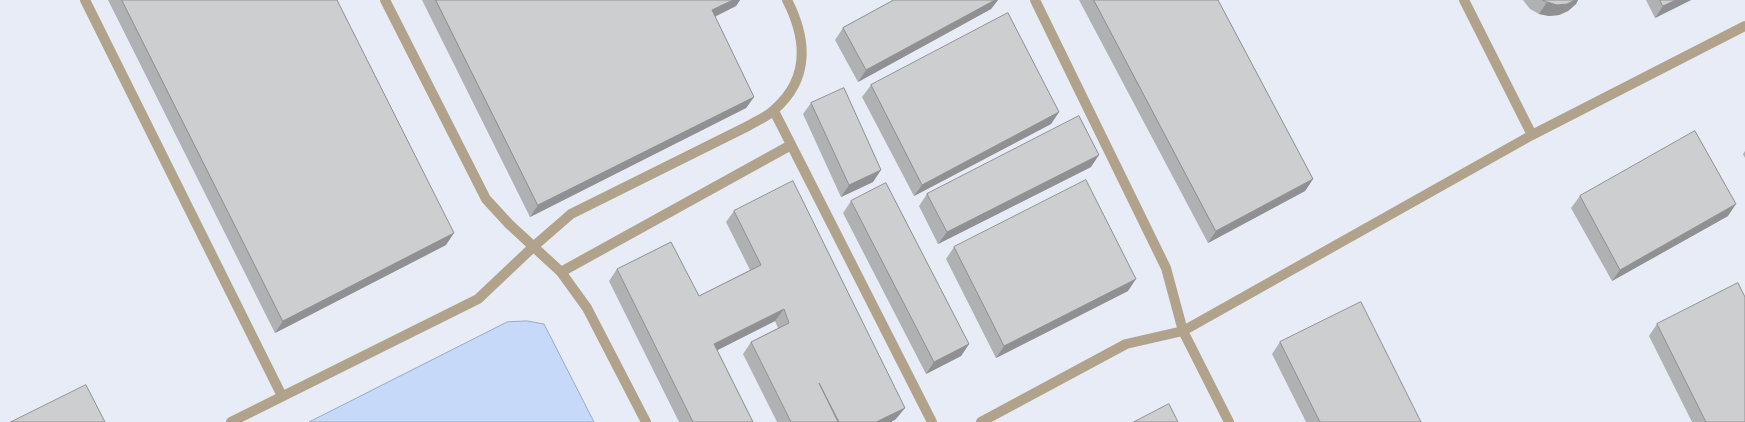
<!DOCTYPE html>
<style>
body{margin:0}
canvas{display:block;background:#f7f8fb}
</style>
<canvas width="1745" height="422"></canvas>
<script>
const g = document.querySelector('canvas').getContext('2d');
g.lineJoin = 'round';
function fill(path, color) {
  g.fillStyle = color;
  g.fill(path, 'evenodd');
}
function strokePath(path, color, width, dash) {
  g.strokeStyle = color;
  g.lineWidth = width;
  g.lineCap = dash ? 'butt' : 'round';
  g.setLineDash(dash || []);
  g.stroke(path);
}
fill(new Path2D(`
 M0 0H1745V422H0Z`), '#e8ecf6');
const water = new Path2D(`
 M527 321 544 324 594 422H309L507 322Z`);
fill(water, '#c6d9f9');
strokePath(water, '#9caac0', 1);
strokePath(new Path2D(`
 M85 0 282 396
 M385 0 486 199 509 224 561 272 587 308 646 422
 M1035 0 1166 268 1183 331 1229 422
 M1464 0 1532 135
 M774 111 932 422
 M561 272 791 145
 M231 422 478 299 533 247 571 214 748 126C756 121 767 117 774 110 810 79 807 39 787 0
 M981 422 1126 344 1183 331 1532 135 1745 26`), '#b1a38b', 10);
fill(new Path2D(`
 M108 0H337L446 245 275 333Z
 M422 0H740L736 6 715 17 754 97 746 108 530 217Z
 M894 0H998L991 9 858 82 835 40 843 28Z
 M1079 0H1218L1313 179 1305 191 1208 243Z
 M1523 0H1578L1576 4 1568 11 1559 15 1549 16 1539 14 1530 9Z
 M1646 0H1691L1655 18Z
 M871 85 1059 112 1051 124 914 196 862 97Z
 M811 103 873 182 841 197 803 114Z
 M1745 151V158L1743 154Z
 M1091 167 938 244 919 206 927 194Z
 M1580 196 1728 216 1612 281 1571 208Z
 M851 201 969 344 961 356 926 374 843 213Z
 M734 211 896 419 891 422H777L743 354 751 342 778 328 775 321 717 350 753 422H679L609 281 617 269 699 296 750 270 726 222Z
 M954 247 1128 291 996 358 946 259Z
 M1657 324 1745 422H1692L1649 336Z
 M1280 342 1421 422H1306L1272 354Z`), '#b0b1b3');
fill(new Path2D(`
 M733 0H740L736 6 703 22 712 10Z
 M995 0H998L991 9 858 82 866 70Z
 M1575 0H1578L1576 4 1568 11 1559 15 1549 16 1539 14 1547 2Z
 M1676 0H1691L1655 18 1663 6Z
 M754 97 746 108 530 217 538 205Z
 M1059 112 1051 124 914 196 922 185Z
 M1099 155 1091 167 938 244 947 232Z
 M881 170 873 182 841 197 849 185Z
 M1313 179 1305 191 1208 243 1216 231Z
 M1736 204 1728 216 1612 281 1620 270Z
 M454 233 446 245 275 333 283 321Z
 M1136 279 1128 291 996 358 1004 346Z
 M784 309 775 321 706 356 714 344Z
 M969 344 961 356 926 374 934 362Z
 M905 408 896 419 891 422H876Z`), '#909092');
const building = new Path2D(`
 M122 0H337L454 233 283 321Z
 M436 0H733L712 10 754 97 538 205Z
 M894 0H995L866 70 843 28Z
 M1094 0H1218L1313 179 1216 231Z
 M1543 0H1575L1567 4 1557 5 1547 2Z
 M1660 0H1676L1663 6Z
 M1008 13 1059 112 922 185 871 85Z
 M844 88 881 170 849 185 811 103Z
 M1079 116 1099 155 947 232 927 194Z
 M1695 131 1736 204 1620 270 1580 196Z
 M1086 180 1136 279 1004 346 954 247Z
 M793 181 905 408 876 422H839L819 383 838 422H791L751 342 789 323 784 309 714 344 753 422H693L617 269 671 242 699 296 761 265 734 211Z
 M886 183 969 344 934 362 851 201Z
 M1738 283 1745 297V422H1706L1657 324Z
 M1361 302 1421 422H1320L1280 342Z
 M86 385 105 422H11Z
 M1169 404 1178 422H1134Z`);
fill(building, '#cdced0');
strokePath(building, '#909092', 1);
</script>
